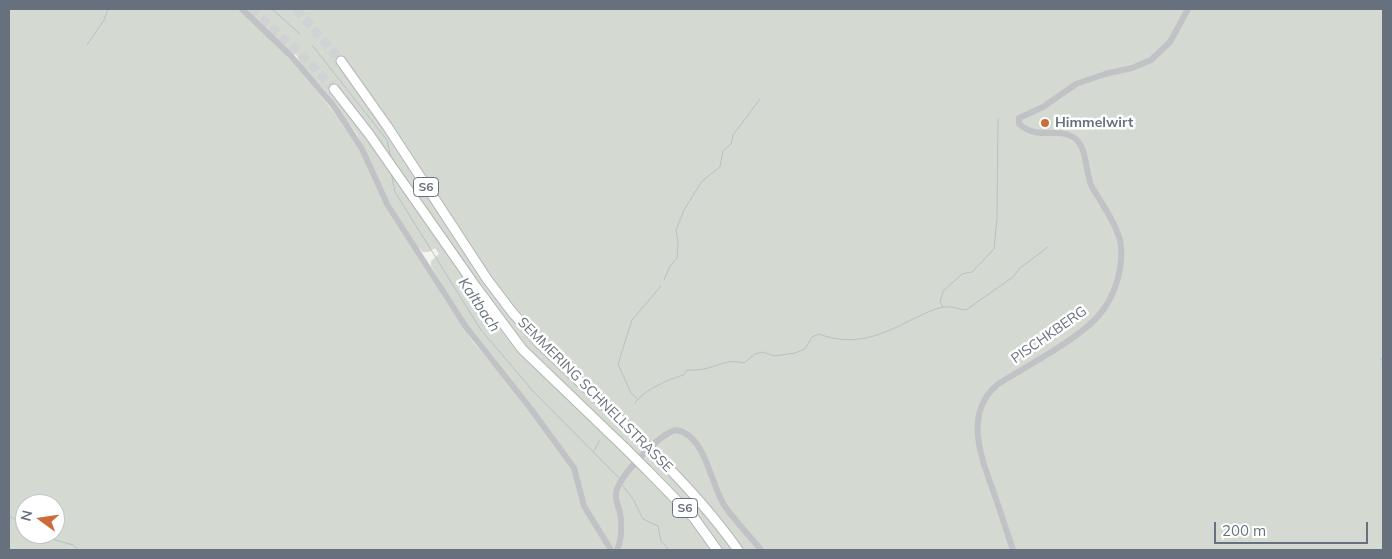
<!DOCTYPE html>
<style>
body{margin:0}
#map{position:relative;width:1392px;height:559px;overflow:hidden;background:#f3f4f0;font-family:Mulish,sans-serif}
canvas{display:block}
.frame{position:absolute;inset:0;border:10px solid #67717d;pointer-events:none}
.north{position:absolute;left:15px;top:494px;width:50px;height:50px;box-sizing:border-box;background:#fff;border:1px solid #c2c6cb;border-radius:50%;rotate:284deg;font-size:14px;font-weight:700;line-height:20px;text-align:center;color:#67717d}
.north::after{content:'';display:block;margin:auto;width:18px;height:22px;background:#cb6c39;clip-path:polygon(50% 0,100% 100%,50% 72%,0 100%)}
.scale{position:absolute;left:1214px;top:522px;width:154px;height:22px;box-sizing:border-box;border:2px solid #67717d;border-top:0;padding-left:6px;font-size:15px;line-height:18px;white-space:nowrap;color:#67717d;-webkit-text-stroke:4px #fff;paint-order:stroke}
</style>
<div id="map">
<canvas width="1392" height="559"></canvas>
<div class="frame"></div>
<div class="north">N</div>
<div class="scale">200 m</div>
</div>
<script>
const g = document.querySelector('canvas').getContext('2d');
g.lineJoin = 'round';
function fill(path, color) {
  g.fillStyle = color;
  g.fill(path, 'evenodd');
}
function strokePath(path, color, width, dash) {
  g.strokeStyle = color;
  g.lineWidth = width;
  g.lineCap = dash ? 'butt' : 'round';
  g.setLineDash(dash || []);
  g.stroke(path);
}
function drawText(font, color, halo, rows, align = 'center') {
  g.font = font + ' Mulish,sans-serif';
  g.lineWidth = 5;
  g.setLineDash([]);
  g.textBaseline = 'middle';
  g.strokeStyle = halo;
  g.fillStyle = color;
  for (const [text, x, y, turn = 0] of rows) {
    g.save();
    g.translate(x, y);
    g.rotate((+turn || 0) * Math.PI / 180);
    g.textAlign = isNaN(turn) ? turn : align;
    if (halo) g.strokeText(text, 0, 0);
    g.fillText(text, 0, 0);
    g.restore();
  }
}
fill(new Path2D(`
 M9 9H239L280 48 320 95 347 129 362 154 381 198 450 307 474 343 497 370 456 308 431 266V261L439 254 435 248 429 252H423L417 246 386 197 357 134 324 90 300 64C298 56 295 50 286 48L246 9H1383V550H9ZM25 504H55V534H25Z`), '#d4dad2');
strokePath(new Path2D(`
 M272 9 300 34
 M87 45 104 20 108 9
 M312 45 387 140 391 158
 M391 172 395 192 481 330 533 391 619 478
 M664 280 670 266 677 258 678 241 676 230 684 210 702 181 720 167 723 151 731 144 733 135 760 99
 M943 307 940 302 943 291 962 274 972 272 994 249 997 219 998 119
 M1380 358 1383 362
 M637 398 631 393 618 364 632 320 661 286
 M635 403C642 391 671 378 684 375L687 370C694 370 701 370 708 368 723 364 727 359 744 363L755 354 763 352 774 356 795 353 805 349 812 337 819 334C853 347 880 336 911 320 920 316 933 309 943 307 950 306 959 309 966 310L1013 277 1020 268 1048 247
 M594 451 599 441
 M623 486 633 499 643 519 658 526 661 541 669 550
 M9 516C15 518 19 524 25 526
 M49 534 52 539 73 545 79 550`), '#b8c0c5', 1);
strokePath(new Path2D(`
 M251 9 311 64 334 89
 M296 9 341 61`), '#d0d3d3', 9, [9, 4.5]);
const highway = new Path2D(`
 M341 61 387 126 487 279 512 312 539 343 641 440
 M334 89 369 134 476 287 522 349 626 449
 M657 456C686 485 714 516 738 550
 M647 470 694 518 717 550`);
strokePath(highway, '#b3b5b8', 11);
strokePath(new Path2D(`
 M242 9 290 55 332 104 344 121 362 149 387 204 466 327 531 409 574 468 584 506 611 550
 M617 550C622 540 622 523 620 512 618 506 615 499 616 493 618 477 660 433 676 430 706 435 710 483 724 505 735 521 749 535 761 550
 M1013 550C1007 533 1002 516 996 499 983 461 961 415 998 384 1027 366 1079 339 1100 314 1115 296 1123 269 1121 246 1120 230 1102 203 1093 189 1084 174 1089 147 1073 137 1057 127 1039 141 1019 124V118L1043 107 1076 84 1105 74 1132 68 1151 60 1170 42 1188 9`), '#c0c2c5', 6);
strokePath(highway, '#fff', 9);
const highwayBridge = new Path2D(`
 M641 440 657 456
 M626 449 647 470`);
strokePath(highwayBridge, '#b3b5b8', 11, []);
strokePath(highwayBridge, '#fff', 9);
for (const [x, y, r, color] of [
 [1045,123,5,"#cb6c39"]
]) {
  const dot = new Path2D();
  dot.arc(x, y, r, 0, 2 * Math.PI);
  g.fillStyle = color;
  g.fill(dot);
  strokePath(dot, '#fff', 2);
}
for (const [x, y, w] of [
 [426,187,25],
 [685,508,25]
]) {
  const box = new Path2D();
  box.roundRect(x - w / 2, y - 9.5, w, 19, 4);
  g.fillStyle = '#fff';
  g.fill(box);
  strokePath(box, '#67717d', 1);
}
drawText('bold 12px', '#67717d', null, [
 ["S6",426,187],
 ["S6",685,508]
]);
drawText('bold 14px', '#67717d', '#fff', [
 ["Himmelwirt",1055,123]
], 'left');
drawText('14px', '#67717d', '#fff', [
 ["PISCHKBERG",1049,335,-35],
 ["SEMMERING SCHNELLSTRASSE",595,395,45]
]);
drawText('italic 15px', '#687781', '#fff', [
 ["Kaltbach",479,305,56]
]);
</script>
